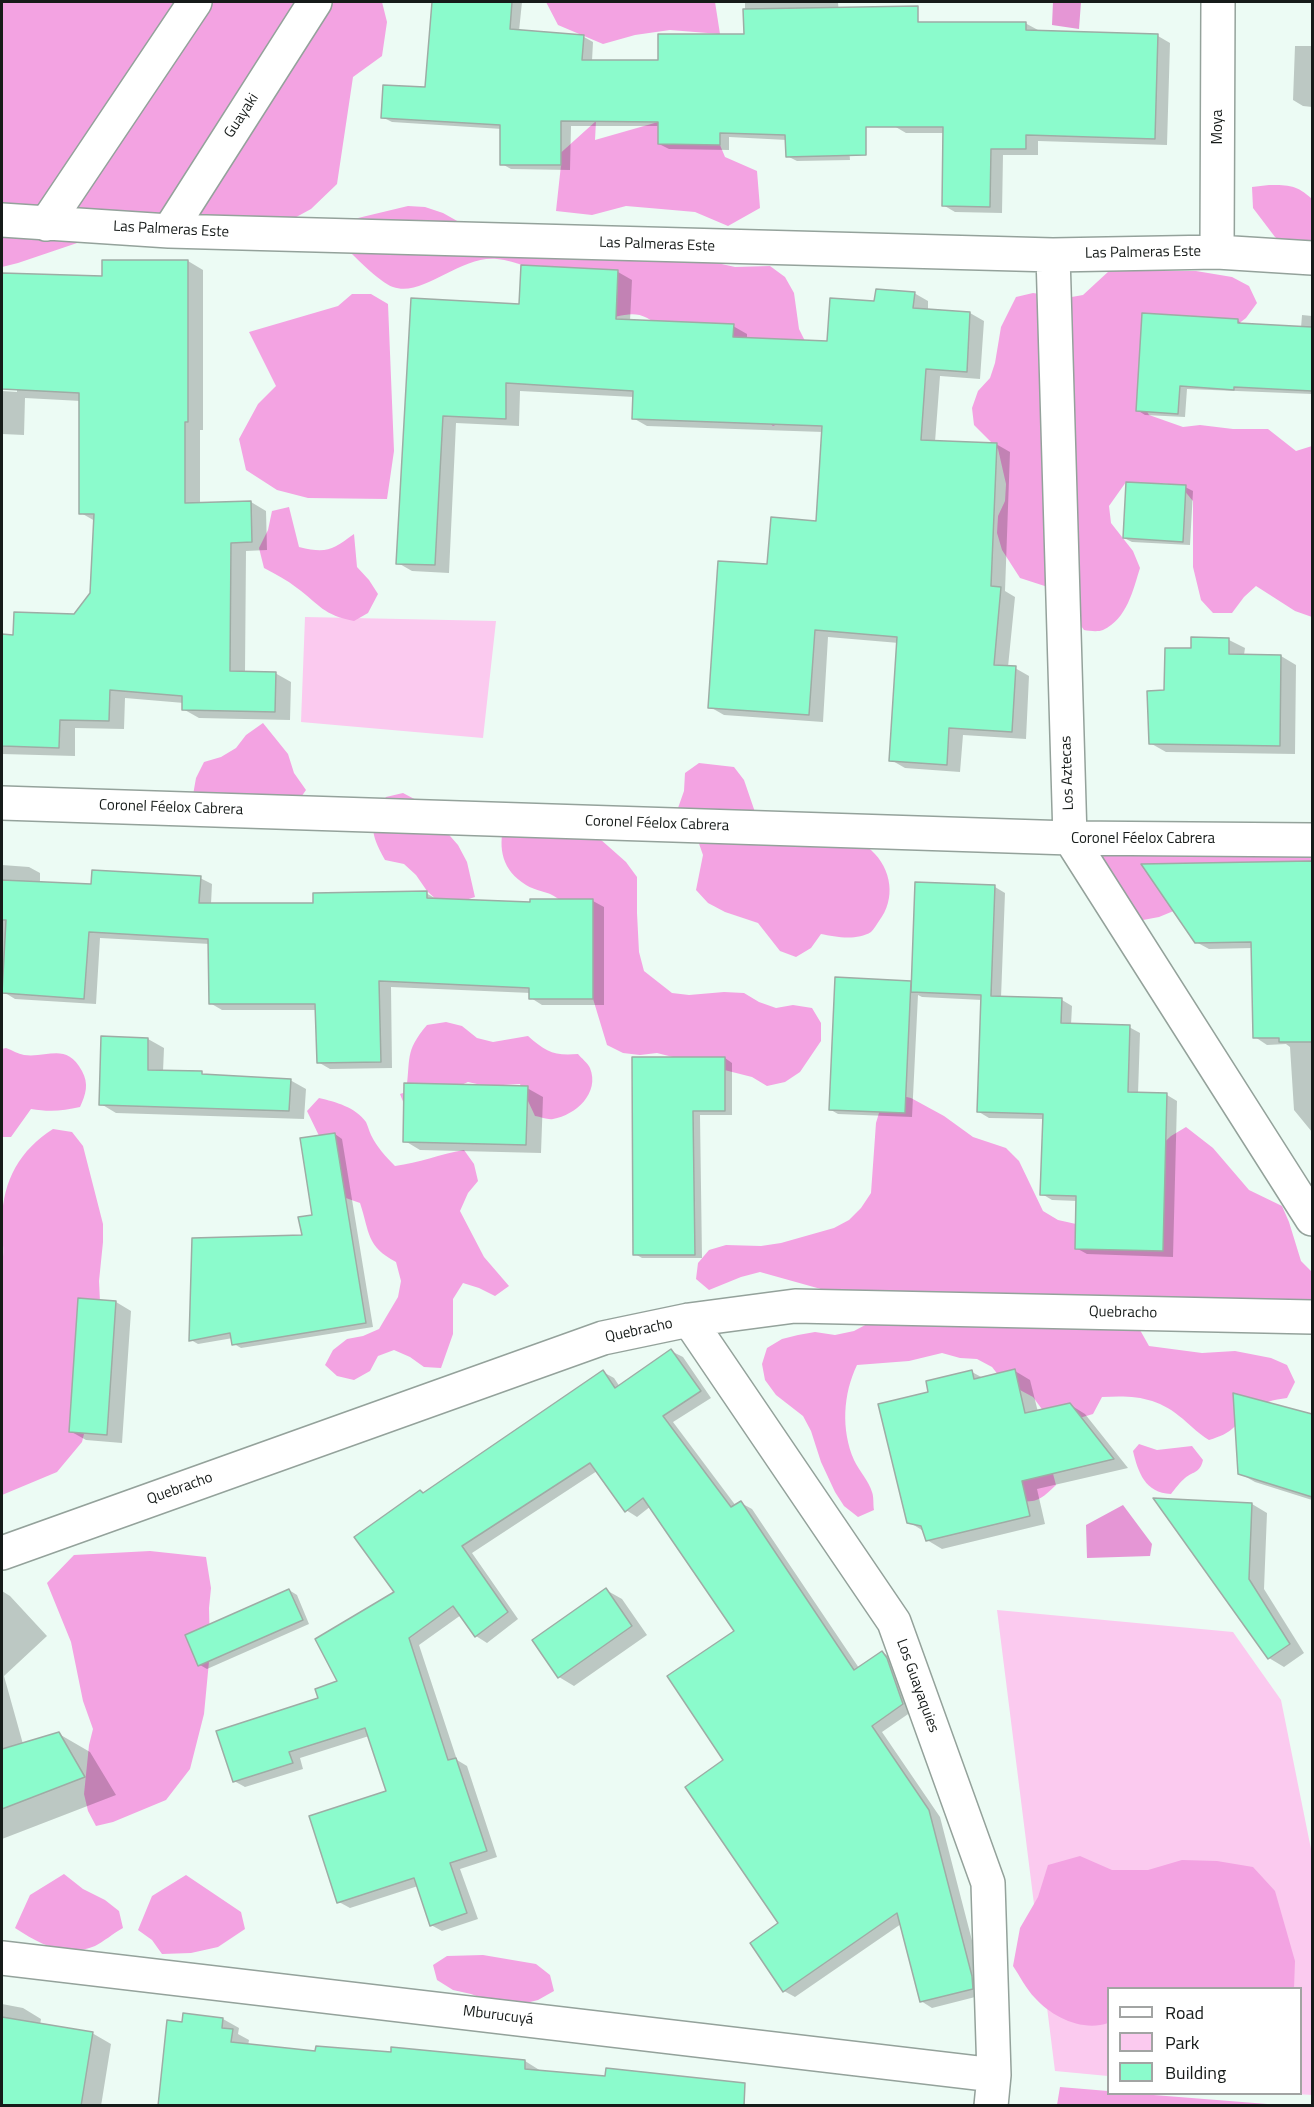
<!DOCTYPE html>
<meta charset="utf-8">
<style>
body{margin:0}
#map{position:relative;width:1314px;height:2107px;overflow:hidden;background:#ecfbf4;font-family:"Titillium Web",sans-serif}
canvas{display:block}
.frame{position:absolute;inset:0;border:3px solid #161b19;pointer-events:none}
.legend{position:absolute;left:1107px;top:1987px;width:195px;height:108px;box-sizing:border-box;background:#fff;border:2px solid #a2a4a3;margin:0;padding:8px 10px;list-style:none;font-size:18px;color:#161b19}
.legend li{display:flex;align-items:center;gap:12px;height:30px}
.legend b{width:30px;border:2px solid #a2a4a3}
</style>
<div id="map">
<canvas width="1314" height="2107"></canvas>
<div class="frame"></div>
<ul class="legend">
<li><b style="height:8px;background:#fff"></b>Road</li>
<li><b style="height:16px;background:#fbcaef"></b>Park</li>
<li><b style="height:16px;background:#8bfbcc"></b>Building</li>
</ul>
</div>
<script>
const g = document.querySelector('canvas').getContext('2d');
g.lineJoin = 'round';
function fill(path, color) {
  g.fillStyle = color;
  g.fill(path, 'evenodd');
}
function strokePath(path, color, width, dash) {
  g.strokeStyle = color;
  g.lineWidth = width;
  g.lineCap = dash ? 'butt' : 'round';
  g.setLineDash(dash || []);
  g.stroke(path);
}
function drawText(font, color, halo, rows, align = 'center') {
  g.font = font + ' "Titillium Web",sans-serif';
  g.lineWidth = 6;
  g.setLineDash([]);
  g.textBaseline = 'middle';
  g.strokeStyle = halo;
  g.fillStyle = color;
  for (const [text, x, y, turn = 0] of rows) {
    g.save();
    g.translate(x, y);
    g.rotate((+turn || 0) * Math.PI / 180);
    g.textAlign = isNaN(turn) ? turn : align;
    if (halo) g.strokeText(text, 0, 0);
    g.fillText(text, 0, 0);
    g.restore();
  }
}
fill(new Path2D(`
 M305 617 496 621 483 738 301 722Z
 M997 1610 1233 1632 1281 1700 1312 1854V2095L1297 2094H1300V1988H1108V2076L1055 2071Z`), '#fbcaef');
fill(new Path2D(`
 M2 2H382L387 22 382 56 353 77 337 184 311 209 278 227 83 241 18 263 2 267Z
 M546 2H715L720 34 670 30 635 35 603 44 558 25Z
 M596 121 595 140 658 122 668 145H720L725 157 757 171 760 208 728 226 695 212 661 209 626 206 592 215 556 211 561 165 555 158Z
 M1269 185C1289 185 1297 185 1312 199V253L1290 248 1275 237 1253 208 1252 187Z
 M408 206 425 207 443 213 475 231 631 257 647 261 699 259 735 267 770 266 785 277 794 293 799 329 807 345 790 419 773 426 663 328C644 315 638 311 615 317 581 297 535 263 497 259 460 255 423 298 393 287 380 283 351 253 341 243L342 227 358 218Z
 M1109 271H1196L1232 277 1249 286 1257 303 1246 318 1140 399 1149 415 1183 427 1200 425 1233 429H1268L1296 451 1312 446V617L1295 611 1256 586 1244 597 1232 613H1213L1201 600 1193 567V501C1190 498 1187 493 1183 490 1170 480 1145 483 1130 488L1126 482 1109 506 1111 523 1133 551 1140 568C1133 590 1127 619 1103 630 1098 632 1090 631 1084 630L1054 589 1020 578 1002 550 997 533 998 516 1005 501 1006 484 998 449 974 425 972 408 978 391 990 378 995 363 1001 327 1016 297 1033 293 1066 298 1083 295Z
 M352 294H371L388 304 394 451 387 499 308 498 277 490 246 470 239 439 258 404 276 386 249 332 338 306Z
 M289 507 299 547C327 554 332 550 354 534L357 567 369 580 378 594 368 613 354 621C323 615 320 605 297 588 287 580 275 574 264 568L259 548 268 530 272 511Z
 M263 723 288 754 294 773 306 790 292 810 193 795 196 778 204 762 221 757 236 748 246 735Z
 M699 763 734 767 744 780 756 815C781 821 854 835 871 850 892 869 896 899 879 921 877 924 874 929 871 932 857 941 835 937 821 934L811 948 796 957 780 951 758 923 725 912 708 903 696 890 703 855 697 838 678 808 684 791 685 773Z
 M403 793 420 802 458 845 467 862 475 897 459 902 440 903 427 891 416 875 404 864 385 860C370 833 368 822 386 797Z
 M504 824 600 839 626 862 637 877V913L639 952 644 971 672 993 689 995 724 992 744 993 759 1002 776 1008 793 1005 812 1008 821 1023V1041L800 1072 785 1082 767 1086 752 1077 657 1053 640 1055 623 1053 607 1045 567 913C564 908 561 901 557 898 548 891 535 891 526 885 502 870 498 849 504 824Z
 M1081 844 1312 854V926L1278 917 1176 910 1159 917 1143 920 1125 916 1096 900 1082 889 1074 874Z
 M446 1022 462 1026 477 1038 493 1042 528 1036C546 1052 554 1056 578 1054 581 1058 588 1063 590 1068 600 1093 576 1115 553 1119 548 1120 541 1117 535 1116L520 1084 486 1086 468 1082 406 1109 400 1094 406 1092C411 1059 404 1052 427 1025Z
 M6 1048C12 1050 18 1054 24 1055 49 1058 66 1042 82 1071 89 1084 86 1094 80 1107 63 1111 49 1112 31 1109L11 1137H2V1049Z
 M894 1094 911 1098 944 1116 973 1137 1006 1148 1019 1161 1043 1211 1058 1220 1076 1224 1171 1136 1186 1127 1213 1148 1249 1190 1282 1206 1289 1222 1301 1261 1312 1272V1323L1146 1314 1140 1330 1149 1346 1202 1353 1235 1351 1271 1358 1287 1365 1295 1382 1287 1398C1274 1400 1261 1402 1251 1411 1234 1426 1233 1433 1209 1440 1199 1434 1192 1427 1183 1419 1158 1397 1134 1395 1102 1397L1093 1414 1076 1419 1044 1412 1033 1397 1003 1381 992 1367 977 1359 960 1358 942 1353 909 1361 857 1365C843 1394 841 1430 854 1460 859 1471 869 1481 872 1492 874 1497 873 1505 874 1510L858 1517 844 1506 835 1492 821 1462 811 1431 803 1416 776 1395 765 1380 762 1364 767 1348 782 1339 798 1335 815 1332 835 1335 854 1331 869 1323 828 1291 760 1272 741 1277 709 1290 696 1279 698 1263 709 1250 726 1245 761 1246 781 1243 834 1228 849 1220 861 1208 871 1193 876 1123 881 1106Z
 M319 1098C336 1102 355 1107 366 1122 368 1126 369 1131 371 1135 377 1147 386 1157 395 1166 419 1163 440 1154 464 1150L474 1164 478 1181 468 1193 460 1211 484 1257 509 1286 495 1296 479 1288 463 1283 453 1299V1334L441 1368 424 1367 410 1357 394 1350 378 1356 370 1371 354 1380 337 1376 325 1365 333 1350 347 1339 363 1336 379 1329 398 1297 401 1281 396 1262C366 1246 370 1233 360 1203L343 1197 323 1144 307 1111Z
 M53 1129 72 1132 83 1146 103 1224V1242L99 1281 101 1323 87 1422 82 1442 57 1472 2 1495V1280C2 1272 3 1264 3 1257 4 1244 1 1232 2 1219 3 1180 20 1150 53 1129Z
 M1139 1444 1157 1450 1192 1446 1203 1460C1200 1473 1194 1471 1185 1478 1180 1482 1175 1489 1171 1494 1145 1493 1138 1472 1133 1451Z
 M1051 1466 1056 1485C1040 1501 1034 1504 1012 1500L1000 1467Z
 M150 1551 206 1557 211 1588 209 1608 210 1651 204 1714 190 1769 166 1800 113 1822 96 1826 88 1811 84 1794 89 1745 93 1729 83 1701 71 1642 47 1583 74 1555Z
 M1080 1856 1112 1870H1148L1182 1860 1217 1861 1253 1867 1275 1891 1295 1961 1294 1988H1108V2023C1083 2032 1052 2017 1035 1998 1026 1989 1020 1976 1013 1966L1020 1928 1038 1897 1048 1865Z
 M64 1874 83 1889 105 1900 119 1911 123 1928C114 1933 103 1942 95 1946 66 1958 39 1944 15 1928L30 1895Z
 M186 1875 241 1912 245 1929 218 1947 191 1953 162 1954 152 1940 138 1930 152 1896Z
 M483 1955 536 1964 550 1975 554 1991 538 2000 522 2004 487 2000 471 1994 453 1990 437 1980 433 1965 447 1956Z
 M1060 2087 1108 2091V2094H1141L1280 2105H1057Z`), '#f3a3e2');
fill(new Path2D(`
 M1053 2H1081L1079 29 1052 25Z
 M1123 1505 1152 1544 1150 1556 1087 1558 1086 1525Z`), '#e596d5');
fill(new Path2D(`
 M433 2H522L519 31 584 37 593 42 592 61 659 62 745 35V2H838L850 160 797 161 787 156V140L729 137V150L669 149 659 144V126H571L570 170 511 169 502 164V129L392 122 382 117 426 89Z
 M1025 23 1038 30 1158 36 1170 43 1167 145 1038 141V155H1003L1002 213 955 212 943 205 945 133H906L894 126Z
 M1295 46H1312V107L1303 106 1293 100Z
 M188 261 203 270V430H200V504L251 502 266 511 267 550 246 551 245 673H275L291 682 290 720 199 718 183 709 184 703 125 698 124 729 75 728V756L2 754V636L15 637 74 616 91 594 95 521 81 513V401L25 398 24 435 2 434V391L17 392V389L2 388V274L103 278Z
 M522 267 618 272 632 280 630 321 733 326 747 334V339L829 342 876 303 914 293 928 301V311L970 313 984 321 980 379 940 376 935 442 996 444 1010 452 1005 591 1015 597 1008 667 1015 668 1029 676 1026 739 963 735 960 772 905 768 891 760 899 643 828 637 823 722 724 715 710 707 769 566 817 523 823 432 647 426 633 418 634 397 520 391 519 426 456 423 449 573 412 571 398 563 413 300 520 306Z
 M1302 315 1312 316V394L1187 389 1185 417 1145 415 1137 410 1238 321 1245 325 1301 328Z
 M1185 487 1193 491 1190 545 1132 542 1124 538Z
 M1192 639 1229 640 1245 648 1244 655 1281 656 1296 665 1295 754 1166 752 1150 743 1192 650Z
 M1312 862V1132L1294 1110 1290 1047 1286 1044 1267 1045 1255 1037 1253 948 1209 949 1196 942 1144 865Z
 M2 865 29 867 40 873V883L93 885 200 878 212 884 211 904 315 905 426 893 438 900 531 903 593 901 604 907V1005H542L531 998V993L391 987 392 1068 330 1069 318 1062 317 1010H222L210 1003V944L100 938 96 1004 15 999 2 991Z
 M995 887 1005 893 1001 998 1062 1000 1072 1006 1071 1025 1129 1027 1140 1033 1138 1094 1167 1095 1177 1101 1173 1257 1087 1254 1076 1248 1078 1201 1052 1200 1042 1194 1044 1119 989 1118 979 1112 982 1000 922 997 918 995 912 1117 838 1114 831 1110 911 983 912 984Z
 M102 1038 148 1039 164 1048 163 1072 290 1080 306 1089 304 1119 116 1113 101 1104Z
 M725 1058 732 1063V1115H700L702 1258H642L635 1254 633 1059Z
 M527 1088 543 1097 541 1153 420 1150 405 1141Z
 M335 1134 342 1139 373 1327 241 1348 234 1344 233 1338 198 1344 191 1340 303 1236 314 1216Z
 M116 1302 131 1311 122 1443 86 1440 70 1431Z
 M671 1351 683 1357 711 1398 673 1422 736 1506 741 1503 752 1509 859 1668 882 1652 893 1659 914 1710 882 1732 940 1817 983 1983V1995L932 2008 921 2001 901 1924 795 1997 784 1991 780 1924 725 1761 736 1632 651 1506 637 1517 626 1510 597 1471 472 1553 518 1619 487 1643 476 1636 461 1615 419 1645 457 1760 467 1766 497 1857 460 1869 478 1919 442 1931 431 1925 418 1886 350 1908 339 1902 388 1792 369 1736 300 1758 303 1769 245 1787 234 1781 339 1682 396 1593 420 1491 424 1494 603 1372 614 1378 620 1387Z
 M1015 1371 1030 1380 1038 1412 1069 1404 1085 1414 1128 1468 1037 1489 1045 1524 942 1549 927 1540 925 1532 909 1522 930 1393 972 1372 983 1378Z
 M1235 1395 1312 1415V1500L1255 1482 1239 1473Z
 M1156 1500 1252 1504 1267 1513 1264 1589 1304 1653 1284 1667 1269 1658Z
 M289 1590 297 1595 309 1624 207 1669 200 1665Z
 M606 1590 622 1599 647 1635 574 1686 559 1677Z
 M2 1591 10 1596 47 1636 4 1676 23 1744 59 1734 90 1752 116 1795 2 1839Z
 M2 2004 23 2008 41 2019 40 2025 92 2033 111 2044 101 2106H2Z
 M223 2019 239 2028 238 2034 249 2040 248 2046 317 2053 525 2061 541 2071 160 2106 183 2024Z`), '#0003');
const building = new Path2D(`
 M432 2H512L510 29 584 35 582 60H658V34H744L743 9 918 6V22H1026V30L1158 34 1155 139 1026 135V149H991L990 207 942 206 943 127H866V155L786 157 785 135 720 133V145L658 144V122L561 121V165H500V125L381 118 383 85 425 87Z
 M102 260H188V422H185V503L251 501 252 542 231 543 230 671 276 672 275 712 182 710V696L110 690 109 721 60 720 59 748 2 746V634L13 635 14 612 74 614 90 593 94 514H79V393L2 389V273L102 276Z
 M521 265 618 270 616 319 734 324 733 337 827 341 830 298 874 301 876 289 915 292 913 308 970 312 967 372 926 369 921 440 997 443 991 586 1001 587 994 665 1016 666 1012 732 949 728 947 765 889 761 897 637 815 630 809 715 708 708 718 561 767 564 771 517 816 521 822 426 632 419 633 391 506 383V419L443 416 435 565 396 564 411 298 519 304Z
 M1142 313 1238 319V323L1312 327V391L1234 387V390L1180 386 1178 414 1136 411Z
 M1126 482 1186 485 1183 542 1123 538Z
 M1191 637 1229 638V654L1281 655 1280 746 1149 744 1147 691 1164 690 1165 648H1191Z
 M1312 861V1042H1279V1038H1253L1251 942 1195 943 1141 864Z
 M92 870 201 876 199 903H313V893L427 891V898L530 902V899H593V999H529V988L379 981 381 1062 317 1063 315 1004H209L208 939 89 932 84 999 2 993 6 920H2V880L91 884Z
 M915 882 995 885 991 996 1062 998 1061 1023 1130 1025 1128 1092 1167 1093 1163 1251 1075 1249 1076 1196 1040 1195 1043 1114 977 1112 981 995 911 992Z
 M835 977 911 981 905 1113 829 1110Z
 M101 1036 148 1038V1070L202 1071V1074L291 1079 289 1111 99 1105Z
 M632 1057H725V1111H693L695 1255H633Z
 M404 1083 528 1086 526 1145 403 1142Z
 M335 1133 366 1323 232 1345 230 1333 189 1341 192 1238 302 1235 298 1217 312 1215 300 1138Z
 M78 1298 116 1301 107 1435 69 1432Z
 M671 1349 701 1391 663 1416 731 1507 741 1501 854 1670 882 1651 887 1658 903 1704 872 1726 929 1810 972 1976 973 1989 920 2002 897 1913 783 1992 750 1943 778 1923 685 1787 723 1760 667 1676 734 1631 643 1498 625 1512 590 1463 462 1546 508 1612 475 1637 453 1606 409 1638 448 1760 456 1758 487 1851 450 1863 467 1913 430 1926 414 1878 337 1903 309 1816 386 1791 365 1728 289 1752 293 1763 233 1782 216 1731 318 1698 315 1689 337 1681 315 1639 394 1592 354 1537 420 1490 423 1493 603 1370 615 1388Z
 M1015 1369 1025 1413 1070 1403 1114 1459 1022 1481 1030 1516 926 1541 921 1526 907 1523 878 1404 928 1392 926 1381 972 1370 974 1379Z
 M1233 1393 1312 1414V1497L1238 1474Z
 M1153 1498 1252 1503 1249 1579 1290 1644 1268 1659Z
 M606 1588 632 1626 558 1678 532 1640Z
 M289 1589 303 1620 198 1666 185 1635Z
 M59 1732 85 1777 2 1809V1749Z
 M183 2013 223 2018 222 2028 233 2029 231 2042 315 2051 316 2046 391 2052V2047L525 2060V2069L605 2076 606 2068 745 2083 744 2106H158L167 2020 182 2022Z
 M2 2017 93 2032 81 2106H2Z`);
fill(building, '#8bfbcc');
strokePath(building, '#9eaca5', 1.5);
const street = new Path2D(`
 M2 220 169 231 1053 255 1217 252 1312 258
 M46 224 195 2
 M169 231 315 2
 M1217 252 1218 2
 M1053 255 1070 838 1312 1219
 M2 803 1070 838 1312 840
 M689 1320 894 1622 988 1883 994 2075 991 2106
 M2 1553 603 1338 689 1320 795 1306 1312 1317
 M2 1958 994 2075`);
strokePath(street, '#94a29b', 36);
strokePath(street, '#fff', 33);
drawText('15px', '#161b19', '#fff', [
 ["Guayaki",242,116,-57],
 ["Moya",1218,127,-90],
 ["Las Palmeras Este",171,230,3],
 ["Las Palmeras Este",657,245,2],
 ["Las Palmeras Este",1143,253,-1],
 ["Los Aztecas",1068,773,-92],
 ["Coronel Féelox Cabrera",171,808,2],
 ["Coronel Féelox Cabrera",657,824,2],
 ["Coronel Féelox Cabrera",1143,839],
 ["Quebracho",1123,1313,1],
 ["Quebracho",639,1331,-12],
 ["Quebracho",180,1489,-20],
 ["Los Guayaquies",917,1686,70],
 ["Mburucuyá",498,2016,7]
]);
</script>
